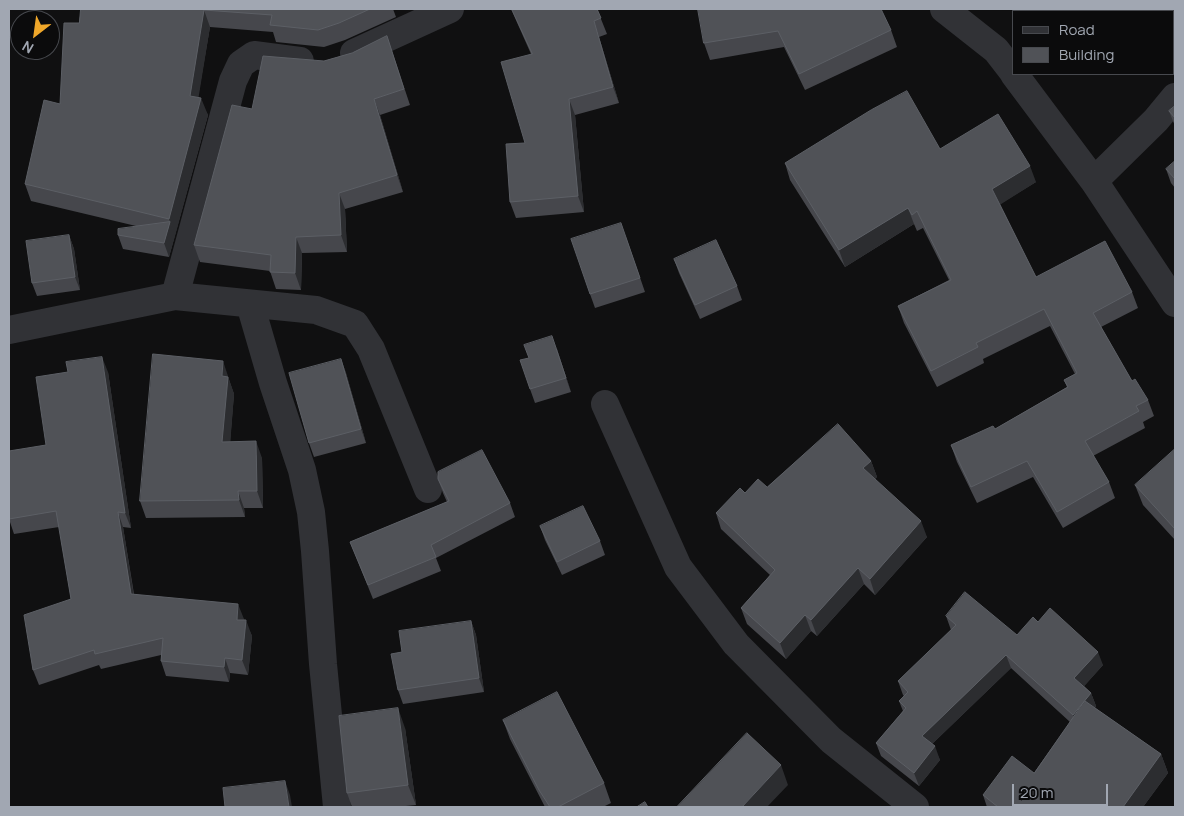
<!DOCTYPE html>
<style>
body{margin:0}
#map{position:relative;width:1184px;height:816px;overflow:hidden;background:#101011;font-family:Manrope,sans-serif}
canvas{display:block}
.frame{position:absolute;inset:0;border:10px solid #a1a7b2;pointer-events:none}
.legend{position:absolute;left:1012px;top:10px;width:162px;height:65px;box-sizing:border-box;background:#0b0b0c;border:1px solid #47494e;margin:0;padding:6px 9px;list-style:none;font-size:15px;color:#a1a7b2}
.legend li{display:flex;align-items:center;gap:10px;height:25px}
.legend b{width:25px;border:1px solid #47494e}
.north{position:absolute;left:10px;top:10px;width:50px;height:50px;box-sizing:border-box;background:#0b0b0c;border:1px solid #47494e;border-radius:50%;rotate:210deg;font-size:14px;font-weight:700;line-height:20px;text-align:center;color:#a1a7b2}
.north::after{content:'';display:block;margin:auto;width:18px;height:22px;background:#efa72a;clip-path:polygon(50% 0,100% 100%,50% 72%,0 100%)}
.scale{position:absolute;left:1012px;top:784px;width:96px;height:22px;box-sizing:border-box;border:2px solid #a1a7b2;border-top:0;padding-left:6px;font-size:15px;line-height:18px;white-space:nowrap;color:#a1a7b2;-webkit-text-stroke:4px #0b0b0c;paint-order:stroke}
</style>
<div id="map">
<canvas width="1184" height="816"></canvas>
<div class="frame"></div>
<ul class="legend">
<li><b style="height:6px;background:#313236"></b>Road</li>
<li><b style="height:14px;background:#505257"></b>Building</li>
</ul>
<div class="north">N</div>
<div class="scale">20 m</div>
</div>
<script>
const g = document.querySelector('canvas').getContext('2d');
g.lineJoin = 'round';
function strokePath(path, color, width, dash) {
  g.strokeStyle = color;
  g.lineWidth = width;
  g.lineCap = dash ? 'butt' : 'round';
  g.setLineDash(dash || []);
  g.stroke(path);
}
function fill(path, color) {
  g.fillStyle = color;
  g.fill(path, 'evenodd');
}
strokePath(new Path2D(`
 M944 9 996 50 1013 72
 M354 53 450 9
 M1014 74 1094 181 1175 303
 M1094 181 1156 120 1175 97
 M175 296 233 81 241 64 254 55 300 61
 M250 304 273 383 302 470 311 512 315 551 323 664 337 807
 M9 330 175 296 316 310 355 324 371 349 428 489
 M605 404 678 567 736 644 831 740 915 807`), '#313236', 28);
fill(new Path2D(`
 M81 9H393L396 17 345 40 324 47 276 42 273 32 210 27 198 97 208 115 169 257 123 249 118 235 136 226 31 201 25 184 60 104 79 23Z
 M511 9H597L607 34 599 37 619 103 575 115 584 212 516 218 510 202 525 143 531 54Z
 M698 9 891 30 897 47 805 90 784 47 710 60 704 43Z
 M1117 9H1162L1165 11H1118Z
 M387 36 410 105 380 115 403 192 345 209 347 252 302 253 301 290 276 289 270 271 200 262 194 245 252 109 324 61 352 53Z
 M1175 106V126L1169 111Z
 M940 149 1036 182 1000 204 1036 277 1132 292 1138 308 1101 327 1132 381 1148 400 1154 416 1143 422 1145 428 1093 456 1109 482 1115 498 1063 528 1033 477 977 503 957 462 951 445 995 429 1067 387 1064 380 1075 374 1050 326 983 359 984 363 937 387 904 323 898 306 949 280 923 228 917 231 914 224 845 267 790 180 785 163Z
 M1175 161V188L1171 183 1166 169Z
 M69 235 74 249 80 290 37 296 32 283Z
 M626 237 645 292 595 308 590 294Z
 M674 259 737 286 742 300 700 319 679 273Z
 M557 349 571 392 535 403 530 389Z
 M341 359 346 373 366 443 314 457 309 443Z
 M68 372H108L131 528 123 527 134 594 244 619 252 636 248 675 230 673 229 682 166 676 161 661V655L101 669 99 665 39 685 33 670 71 599 59 527 14 534 9 519 46 445Z
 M229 378V380L234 394 230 442 262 458 263 508H244L245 517 146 518 140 501Z
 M1175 449V540L1143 505 1135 485Z
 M871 461 877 477 875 479 927 537 875 595 864 584 817 636 811 631 786 659 747 624 741 608 770 575 721 529 716 513 745 493Z
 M438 479 510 503 515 517 436 558 441 571 373 599 350 542 447 502 443 493Z
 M540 526 600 541 605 555 562 575 545 540Z
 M946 616 1017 635 1038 622 1103 665 1084 686 1091 693 1096 706 1095 708 1161 754 1168 773 1143 807H987L983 795 1034 773 1070 722 1011 668 932 744 940 760 919 786 881 756 876 743 903 711 899 701 904 696 903 695 898 681 951 630Z
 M471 621 476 635 484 692 403 704 398 690 402 652Z
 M503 720 604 783 611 803 603 807H545L510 739Z
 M405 728 416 805 396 807H352L347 793Z`), '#46474c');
fill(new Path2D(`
 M204 10 210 27 196 113 190 96Z
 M594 21 599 37 619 103 613 87Z
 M1175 42V60L1173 63V44Z
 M201 98 208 115 175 236 169 219Z
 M374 99 380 115 403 192 397 175Z
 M569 99 575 115 584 212 578 196Z
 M1030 166 1036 182 998 206 992 189Z
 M339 193 345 209 347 252 341 235Z
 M908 208 914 224 845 267 839 250Z
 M170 222 175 236 169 257 164 243Z
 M69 235 74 249 80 290 75 277Z
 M296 237 302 253 301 290 295 273Z
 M552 336 557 349 571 392 566 378Z
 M102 357 108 372 131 528 125 513Z
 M341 359 346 373 366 443 361 429Z
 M223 361 234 394 229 459 222 442V376Z
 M256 441 262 458 263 508 257 491Z
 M871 461 877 477 869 484 863 468Z
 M238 491 244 508 245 517 239 500Z
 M118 512 123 527 136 609 131 594Z
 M921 521 927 537 875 595 870 579Z
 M858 568 864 584 817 636 811 620Z
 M238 604 244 619 242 635 237 620Z
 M805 615 811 631 786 659 780 643Z
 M246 620 252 636 248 675 242 660Z
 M471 621 476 635 484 692 479 678Z
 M1098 652 1103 665 1079 692 1074 678Z
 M1006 655 1011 668 927 749 922 736Z
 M225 658 230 673 229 682 224 667Z
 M1091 693 1096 706 1078 728 1073 715Z
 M398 708 405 728 416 805 408 785Z
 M935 746 940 760 919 786 914 773Z
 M1161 754 1168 773 1143 807H1123Z
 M781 765 788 785 767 807H742Z
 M285 781 290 795 292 807H289Z`), '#2c2d30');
const building = new Path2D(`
 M81 9H370L339 23 318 30 270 25 272 15 204 10 190 96 201 98 169 219 25 184 44 100 60 104 64 23H79Z
 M512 9H597L601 18 594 21 613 87 569 99 578 196 510 202 506 144 525 143 501 62 532 54Z
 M698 9H881L891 30 799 74 778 31 704 43Z
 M1122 9H1162L1165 11H1125Z
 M1173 20 1175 22V42L1173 44Z
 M387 36 404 89 374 99 397 175 339 193 341 235 296 237 295 273 270 272 271 255 194 245 232 105 252 109 263 56 324 61 352 53Z
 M907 91 940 149 998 114 1030 166 992 189 1036 277 1105 241 1132 292 1093 313 1132 381 1135 379 1148 400 1136 406 1139 411 1085 441 1109 482 1057 512 1027 461 971 487 951 445 993 426 995 429 1068 387 1064 380 1077 373 1044 309 976 343 978 347 931 371 898 306 951 280 917 211 912 215 908 208 839 250 785 163 871 110Z
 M1175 106V118L1169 111Z
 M1175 161V179L1166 169Z
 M170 222 164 243 118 235V229Z
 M621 223 640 278 590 294 571 239Z
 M69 235 75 277 32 283 26 241Z
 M716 240 737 286 695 305 674 259Z
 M552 336 566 378 530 389 520 360 529 358 524 345Z
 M153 354 223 361 222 376 228 377 222 442 256 441 257 491H238L239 500 140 501Z
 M102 357 125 513 118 512 131 594 238 604 237 620H246L242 660 225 658 224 667 161 661 163 638 95 654 94 650 33 670 24 615 71 599 56 511 9 519V451L46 445 36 377 68 372 66 362Z
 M341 359 361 429 309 443 289 373Z
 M838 424 871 461 863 468 921 521 870 579 858 568 811 620 805 615 780 643 741 608 775 570 716 513 740 488 745 493 758 479 767 487Z
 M1175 449V529L1135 485Z
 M482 450 510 503 431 545 436 557 368 585 350 542 449 501 438 479V472Z
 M583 506 600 541 557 562 540 526Z
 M965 592 1017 635 1033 617 1038 622 1050 608 1098 652 1074 678 1091 693 1073 715 1006 655 922 736 935 746 914 773 876 743 906 708 899 701 908 692 898 681 956 625 946 616Z
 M471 621 479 678 398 690 391 654 402 652 399 631Z
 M557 692 604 783 558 807H550L539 790 503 720Z
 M1085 701 1161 754 1123 807H998L983 795 1012 756 1034 773Z
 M398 708 408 785 347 793 339 716Z
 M747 733 781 765 742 807H677Z
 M285 781 289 807H225L223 788Z
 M645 802 648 807H637Z`);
fill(building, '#505257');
strokePath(building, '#5c5f65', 1);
</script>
